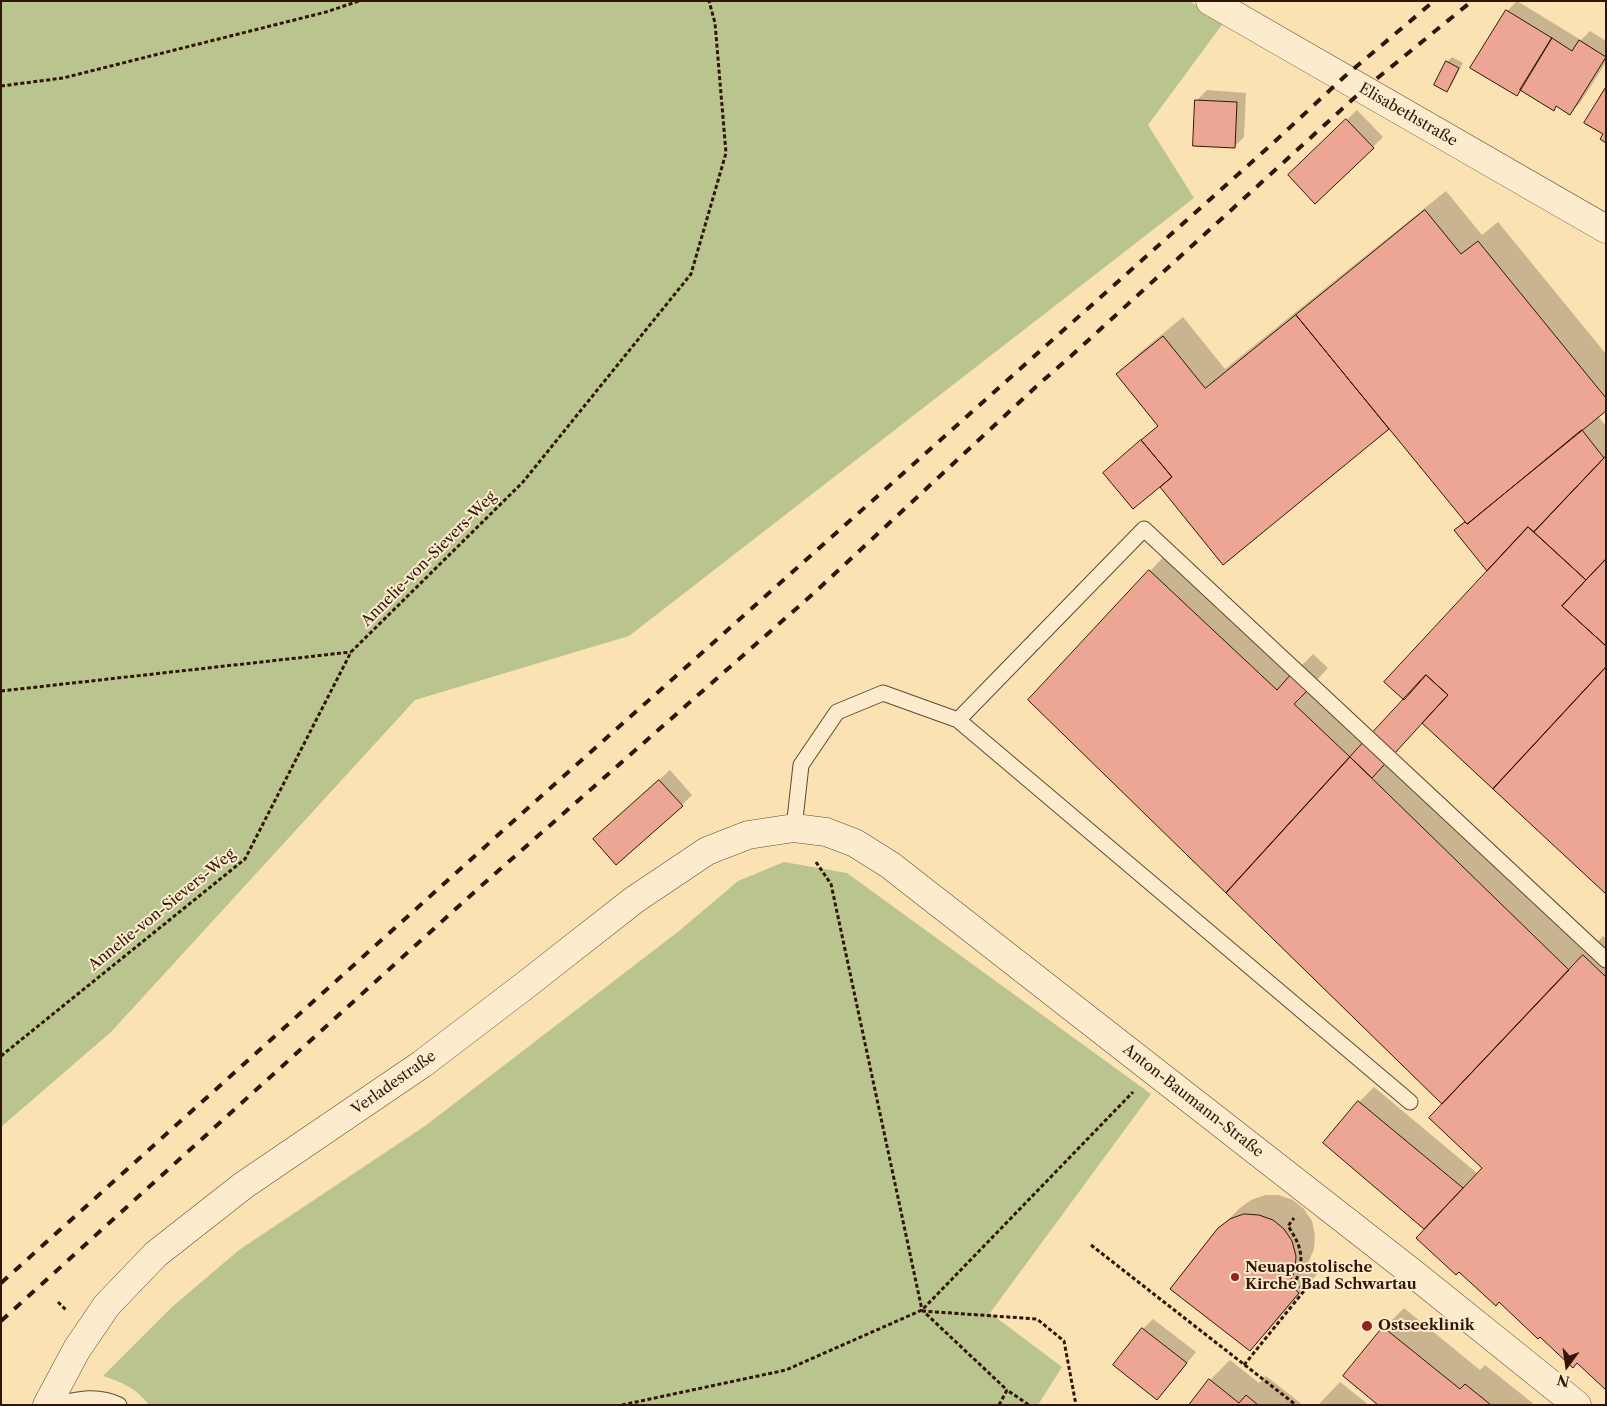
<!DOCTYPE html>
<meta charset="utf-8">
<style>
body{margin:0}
#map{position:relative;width:1607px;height:1406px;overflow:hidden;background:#fbe2b2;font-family:"Libre Caslon Text",serif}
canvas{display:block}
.frame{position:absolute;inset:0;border:2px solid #321508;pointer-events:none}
.north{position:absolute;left:1542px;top:1341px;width:50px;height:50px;-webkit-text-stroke:4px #fceccd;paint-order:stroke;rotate:194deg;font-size:14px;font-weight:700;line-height:20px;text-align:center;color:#321508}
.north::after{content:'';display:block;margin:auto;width:18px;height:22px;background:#321508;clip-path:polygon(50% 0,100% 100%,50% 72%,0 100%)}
</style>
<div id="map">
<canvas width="1607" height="1406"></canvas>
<div class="frame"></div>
<div class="north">N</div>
</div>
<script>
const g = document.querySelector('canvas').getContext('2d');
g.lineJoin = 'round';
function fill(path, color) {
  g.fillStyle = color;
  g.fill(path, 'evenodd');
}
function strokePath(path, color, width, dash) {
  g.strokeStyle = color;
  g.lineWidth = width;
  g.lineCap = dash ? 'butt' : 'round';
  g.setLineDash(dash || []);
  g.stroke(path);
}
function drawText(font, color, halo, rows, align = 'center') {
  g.font = font + ' "Libre Caslon Text",serif';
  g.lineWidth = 4;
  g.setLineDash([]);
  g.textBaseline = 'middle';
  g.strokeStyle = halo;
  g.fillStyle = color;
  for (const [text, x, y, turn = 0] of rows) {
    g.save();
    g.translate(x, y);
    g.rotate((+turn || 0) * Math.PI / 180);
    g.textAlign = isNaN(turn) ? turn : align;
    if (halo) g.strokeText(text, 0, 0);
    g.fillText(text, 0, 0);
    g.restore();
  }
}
fill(new Path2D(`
 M1 1H1189L1224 22 1148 125 1194 198 629 636 415 700 111 1032 1 1127Z
 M784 862 847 873 1151 1094 990 1313 1062 1367 1038 1405H149C135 1387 123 1383 103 1376L172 1307 239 1250 425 1126 679 931 738 881Z`), '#bac48f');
fill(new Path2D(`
 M1517 1 1581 40 1590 31 1606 41V62L1580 103 1570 113 1557 105 1554 109 1507 11Z
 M1452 57 1463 63 1451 86 1447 90 1436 85 1447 62Z
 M1207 90 1246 93 1244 137 1234 147 1197 100Z
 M1357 110 1383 137 1373 147 1289 175Z
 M1446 191 1482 235 1498 222 1606 354V410L1598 416 1606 426V892L1422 722 1390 757 1589 951 1603 936 1606 939V1389L1429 1222 1324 1143 1359 1102 1374 1087 1478 1174 1484 1168 1444 1104 1029 700 1169 551 1297 670 1313 654 1328 668 1313 684 1370 738 1405 700 1489 571 1456 530 1465 520 1390 428 1223 563 1160 485 1104 473 1159 425 1118 374 1138 354 1183 317 1225 369Z
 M670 770 692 795 682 805 605 829Z
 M1265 1195H1279L1293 1200 1304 1209 1312 1221 1315 1235 1314 1249 1308 1263 1318 1273 1269 1330 1249 1350 1219 1229 1240 1208 1251 1200Z
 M1404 1308 1480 1370 1485 1365 1535 1405H1380L1345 1376 1384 1328Z
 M1153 1319 1196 1352 1167 1388 1157 1398 1115 1365 1143 1329Z
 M1230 1360 1259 1383 1266 1376 1303 1405H1190L1210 1380Z
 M1340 1382 1369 1405H1318Z`), '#0003');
const building = new Path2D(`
 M1506 10 1552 38 1517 96 1470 68Z
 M1552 38 1572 51 1579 40 1606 57 1570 115 1556 106 1554 111 1520 90Z
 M1446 61 1459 68 1447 92 1434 85Z
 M1606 87V143L1600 139 1603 134 1584 123Z
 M1195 100 1237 102 1235 148 1193 146Z
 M1346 119 1374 148 1315 204 1288 175Z
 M1425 210 1461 254 1478 241 1606 398V411L1467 524 1296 315Z
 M1296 315 1389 429 1223 565 1160 487 1172 477 1141 440 1158 426 1116 374 1163 336 1205 388Z
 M1582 430 1604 458 1534 532 1528 527 1487 571 1454 530 1465 522 1467 524Z
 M1141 440 1172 477 1133 509 1103 473Z
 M1606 456V559L1586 580 1534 532Z
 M1528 527 1586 580 1562 606 1606 646V667L1493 789 1422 723 1448 695 1426 675 1404 700 1384 682Z
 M1606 559V646L1562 606Z
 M1149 570 1277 690 1292 673 1309 689 1294 704 1350 757 1226 893 1028 700Z
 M1606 667V894L1493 789Z
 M1426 675 1448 695 1372 778 1350 757Z
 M1350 757 1569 970 1442 1104 1226 893Z
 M659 780 683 806 616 865 593 839Z
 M1583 955 1606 977V1390L1577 1363 1573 1368 1540 1337 1538 1339 1499 1302 1496 1306 1459 1272 1456 1275 1416 1238 1482 1168 1429 1118Z
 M1358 1101 1463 1188 1424 1229 1323 1143Z
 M1244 1214 1259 1215 1273 1220 1284 1229 1292 1241 1296 1256 1295 1270 1289 1284 1299 1293 1250 1351 1170 1289 1218 1228 1230 1219Z
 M1383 1327 1460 1389 1465 1384 1491 1405H1378L1343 1376Z
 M1142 1328 1187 1363 1157 1400 1113 1365Z
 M1209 1379 1239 1403 1246 1395 1258 1405H1189Z`);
fill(building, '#eca693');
strokePath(building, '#321508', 1);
const service = new Path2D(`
 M794 828 801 765 837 712 883 693 958 720
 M1410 1102 958 720 1144 529 1606 960
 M53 1405C76 1400 96 1394 119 1405`);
const minor = new Path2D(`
 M1210 1 1606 229
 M47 1405 77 1349 107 1305 156 1254 244 1185 422 1064 523 987 634 900 707 851 748 835 794 828 826 832 855 843 890 865 1414 1274 1577 1405`);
strokePath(service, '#644832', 17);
strokePath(minor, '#644832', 29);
strokePath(new Path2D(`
 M1 86 63 78 326 12 359 1
 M1 691 351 652
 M816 862 831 884 922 1310 1007 1390
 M1 1056 245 859 351 652 523 482 691 274 726 153 715 23 709 1
 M1091 1245 1296 1405
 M58 1302 67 1311
 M922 1311 1037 1319 1064 1341 1076 1405
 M1244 1365 1304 1291 1295 1283C1305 1259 1302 1247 1288 1226L1294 1218
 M622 1405 786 1370 922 1310 1133 1092
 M999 1405 1007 1390 1029 1405`), '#321508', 3, [4, 2.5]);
strokePath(service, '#fceccd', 15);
strokePath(minor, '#fceccd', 28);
strokePath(new Path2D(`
 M1 1283 528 808 1271 145 1344 77 1434 1
 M1 1321 481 886 814 593 1039 384 1071 356 1364 89 1472 1`), '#321508', 4, [9, 9]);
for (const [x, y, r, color] of [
 [1235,1277,5,"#8f2418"],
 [1367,1326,6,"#8f2418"]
]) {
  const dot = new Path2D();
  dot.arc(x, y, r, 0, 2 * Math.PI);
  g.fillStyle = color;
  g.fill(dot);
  strokePath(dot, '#fceccd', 2);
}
drawText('15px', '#321508', '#fceccd', [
 ["Elisabethstraße",1408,115,30],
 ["Annelie-von-Sievers-Weg",429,559,-45],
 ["Annelie-von-Sievers-Weg",162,910,-39],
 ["Verladestraße",394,1083,-35],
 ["Anton-Baumann-Straße",1193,1101,38]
]);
drawText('bold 15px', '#321508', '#fceccd', [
 ["Neuapostolische",1245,1268],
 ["Kirche Bad Schwartau",1245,1285],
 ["Ostseeklinik",1378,1326]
], 'left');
</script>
